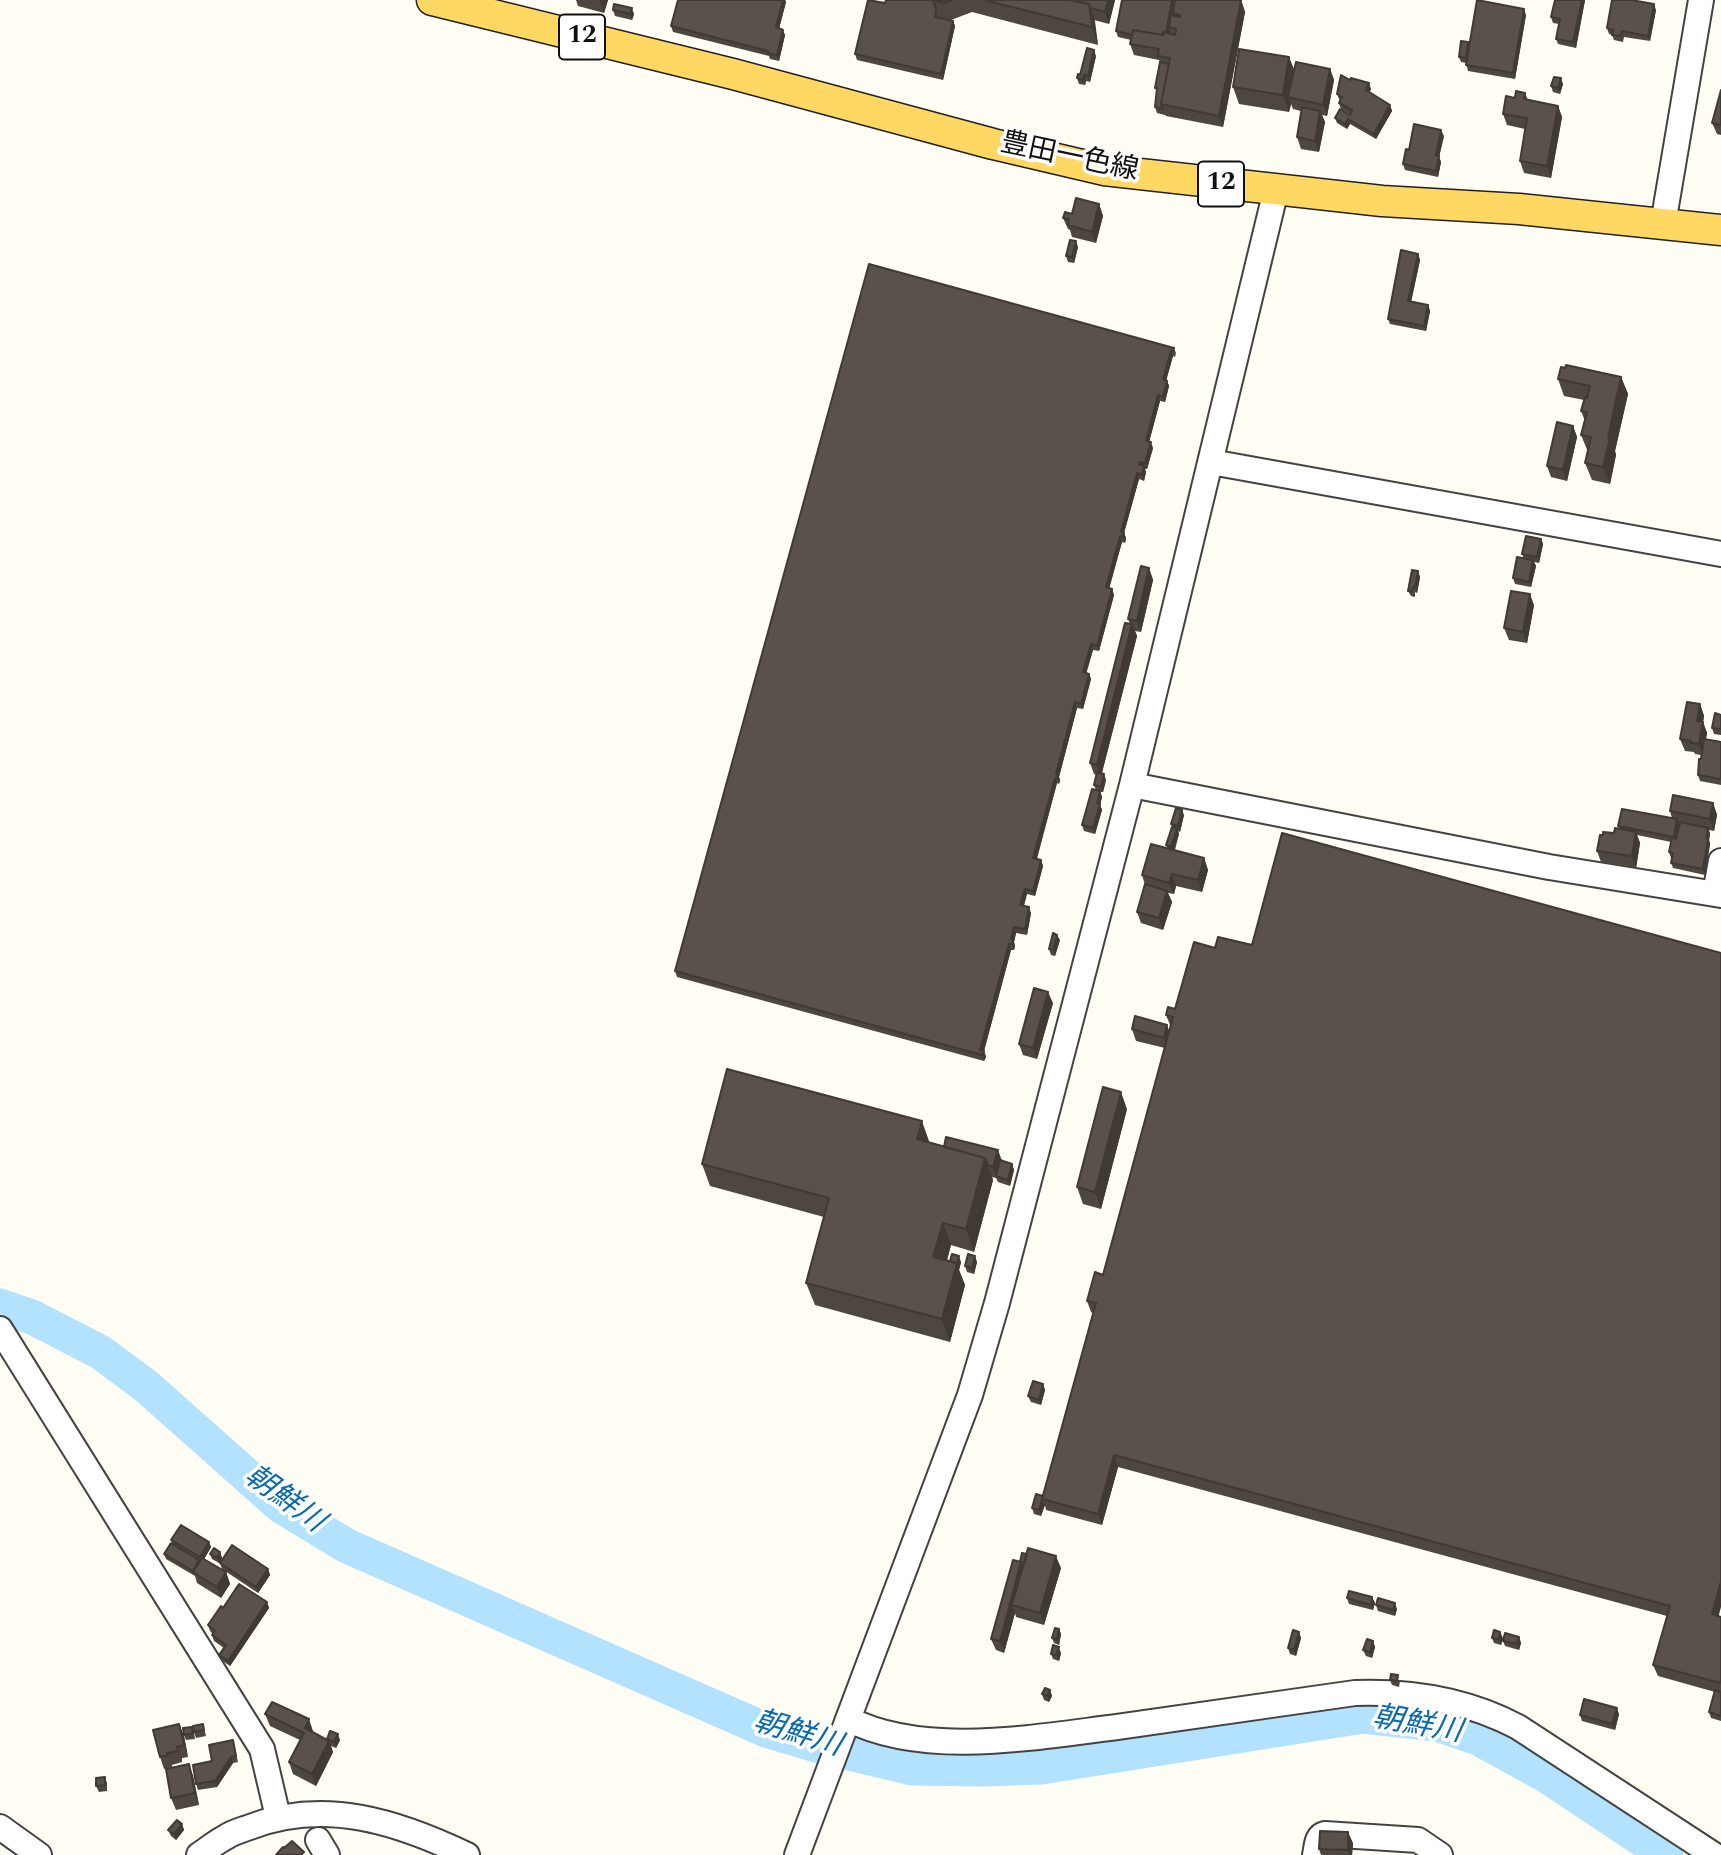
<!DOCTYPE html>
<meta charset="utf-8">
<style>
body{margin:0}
canvas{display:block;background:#fffdf4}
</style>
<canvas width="1721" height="1855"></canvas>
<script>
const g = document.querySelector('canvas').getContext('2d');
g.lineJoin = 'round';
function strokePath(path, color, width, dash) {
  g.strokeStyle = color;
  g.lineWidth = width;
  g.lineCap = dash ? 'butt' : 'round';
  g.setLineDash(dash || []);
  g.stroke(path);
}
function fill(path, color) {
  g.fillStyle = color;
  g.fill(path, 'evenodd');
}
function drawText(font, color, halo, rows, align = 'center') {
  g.font = font + ' Spectral,"Noto Sans JP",serif';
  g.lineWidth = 7;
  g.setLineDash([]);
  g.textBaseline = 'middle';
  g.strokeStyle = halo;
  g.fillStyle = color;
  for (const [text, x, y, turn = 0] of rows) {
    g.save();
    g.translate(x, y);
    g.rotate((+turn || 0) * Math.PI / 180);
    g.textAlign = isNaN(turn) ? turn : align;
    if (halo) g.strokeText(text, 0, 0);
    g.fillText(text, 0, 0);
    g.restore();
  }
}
strokePath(new Path2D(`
 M0 1306 32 1317 100 1352 146 1386 281 1506 347 1546 766 1730 816 1745 912 1768 983 1769 1041 1767 1363 1716 1437 1724 1478 1738 1547 1776 1666 1855`), '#b2e2fd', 35);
const minor = new Path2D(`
 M1663 224 1701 0
 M1211 462 1721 554
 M1132 785 1549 867 1721 895
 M1715 894 1721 861
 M0 1329 262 1749 278 1817
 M848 1719C924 1758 1035 1737 1117 1727 1196 1716 1275 1704 1355 1693 1412 1691 1467 1700 1518 1727L1714 1855
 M0 1827 39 1855
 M318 1840 327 1855
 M199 1855C208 1849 216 1842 226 1837 233 1832 242 1830 250 1827 325 1798 398 1822 467 1855
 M797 1855 970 1395 997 1303 1132 785 1276 190
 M1315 1855C1317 1847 1316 1836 1325 1834L1418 1840 1440 1855`);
const major = new Path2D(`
 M432 0 733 74 993 144 1104 170 1382 201 1519 209 1721 230`);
strokePath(minor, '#434343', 28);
strokePath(major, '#212121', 33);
strokePath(minor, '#fff', 24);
strokePath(major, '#ffd864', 30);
fill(new Path2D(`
 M576 0H608L604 13 578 6Z
 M678 0H785L786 2 779 28 785 35 779 61 770 59 769 56 673 32 671 26Z
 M886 0H1115L1109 24 1094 20 1098 45 972 12 951 20 953 21 955 26 943 80 857 60 855 54 885 3Z
 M1122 0H1241L1245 12 1223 127 1166 116 1165 115 1157 113 1155 107 1157 92 1155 88 1160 63 1159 60 1134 55 1130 44 1131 40 1118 37 1116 31Z
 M1585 0 1576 48 1558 44 1556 39 1559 24 1553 23 1551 17Z
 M613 10 634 14 632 20 615 16Z
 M1656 10 1650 41 1624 37 1623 42 1614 40 1612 35 1609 34 1607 28Z
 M1526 15 1515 79 1468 71 1466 63 1461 62 1459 57 1468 42 1469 46Z
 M1096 56 1090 82 1086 81 1085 85 1079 84 1077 78Z
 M1330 69 1334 80 1327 116 1322 115 1325 122 1319 152 1301 149 1297 137 1301 111 1293 109 1291 104 1289 112 1239 104 1233 87 1294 70Z
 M1350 80 1371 89 1369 93 1390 105 1392 111 1376 139 1350 124 1347 129 1337 123 1335 118 1350 114 1341 109 1339 103 1340 100 1339 99 1337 94Z
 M1563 84 1560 94 1553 92 1551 86Z
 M1721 90V135L1717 134 1712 123Z
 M1525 93 1528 100 1558 106 1562 117 1551 178 1524 173 1520 161 1525 129 1507 125 1503 114 1515 98Z
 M1444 136 1439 157 1441 162 1438 177 1405 170 1403 164 1409 150Z
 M1099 204 1103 216 1096 243 1072 237 1070 230 1068 229 1063 218Z
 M1078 247 1074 263 1068 262 1066 256Z
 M1418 254 1420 260 1411 302 1428 305 1430 311 1426 331 1390 324 1388 319Z
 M869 264 1174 348 1176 353 1175 357 1173 356 1166 380 1167 381 1169 386 1165 402 1160 401 1149 442 1153 448 1147 469H1145L1146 472 1144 481 1139 479 1124 533 1126 538 1125 543 1122 542 1109 588 1112 589 1114 595 1099 651 1093 650 1086 673 1089 674 1091 679 1083 709 1077 708 1059 777 1060 780 1059 784 1057 783 1037 859 1041 860 1043 866 1035 896 1027 894 1024 906 1031 913 1027 935 1016 933 1014 942 1015 946 1014 950H1011L984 1051 986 1057 984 1061 677 977 675 971Z
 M1621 377 1628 394 1615 451 1616 455 1610 484 1592 480 1585 463 1588 452 1581 435 1585 421 1581 411 1584 400 1564 396 1558 379Z
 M1573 426 1577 437 1567 481 1551 477 1547 466Z
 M1541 539 1543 544 1539 563 1534 562 1536 566 1531 587 1515 584 1513 578 1524 559 1522 554Z
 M1149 568 1153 580 1141 632 1135 631 1137 636 1102 773 1106 780 1103 792H1100L1102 797 1100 805 1102 810 1095 834 1084 831 1082 825 1096 790 1094 785 1097 775 1094 774 1090 763 1130 624 1128 619Z
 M1418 571 1420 577 1417 593 1415 592V597L1411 596 1408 591Z
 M1534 605 1527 643 1509 640 1504 628Z
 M1700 704 1704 716 1703 722 1707 733 1706 739 1721 742V785L1700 781 1698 775 1701 755 1695 754 1694 752 1685 751 1680 739Z
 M1721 715V735L1714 734 1712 728Z
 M1713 803 1717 815 1714 831 1709 830 1710 834 1709 840 1710 844 1705 875 1673 868 1671 863 1672 858H1671L1669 852 1671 842 1637 835 1640 843 1636 868 1601 862 1597 851 1603 835 1614 833 1619 829 1618 826 1672 818 1670 811Z
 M1184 815 1180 832 1178 831 1179 834 1175 850 1204 858 1208 870 1202 892 1176 886 1174 894 1168 893 1172 902 1163 930 1141 923 1137 912 1145 885 1142 875 1168 849 1166 845 1172 827 1171 824Z
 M1060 940 1055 956 1051 955 1049 949Z
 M1053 1003 1037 1059 1023 1055 1019 1044Z
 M1168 1007 1719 1616 1721 1617V1721L1711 1718 1709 1712 1715 1692 1658 1676 1653 1665 1667 1616 1118 1467 1102 1525 1046 1510 1045 1505 1041 1516 1034 1514 1032 1508 1043 1496 1093 1313 1091 1312 1087 1301 1103 1275 1165 1048 1136 1041 1132 1029 1169 1032 1171 1027 1166 1015Z
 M1127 1109 1101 1209 1083 1204 1077 1187Z
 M929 1143 1012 1164 1014 1170 1010 1186 998 1182 996 1178 992 1177 993 1180 974 1252 951 1245 947 1260 961 1262 959 1270 965 1285 950 1342 815 1305 806 1283 824 1217 710 1186 702 1164Z
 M977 1262 974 1274 967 1272 965 1266Z
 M1043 1384 1045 1390 1041 1405 1031 1402 1028 1396Z
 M171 1540 209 1542 211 1547 204 1559 226 1572 230 1584 221 1598 197 1583 195 1576 166 1559 164 1554 173 1545Z
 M220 1552 222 1558 219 1563 212 1559 210 1554Z
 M1020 1562 1061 1568 1044 1625 1016 1617 1015 1613 1004 1653 996 1650 991 1639Z
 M220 1563 268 1569 270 1575 258 1593 222 1569Z
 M1372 1597 1375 1603 1373 1610 1349 1604 1347 1598Z
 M267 1602 269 1608 230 1666 221 1660 219 1655 224 1648 214 1641 212 1635 213 1634 210 1631 208 1625 223 1608Z
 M1376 1605 1397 1609 1395 1616 1378 1611Z
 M1059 1629 1061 1634 1059 1645 1054 1643 1052 1638Z
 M1299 1632 1301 1638 1296 1656 1290 1654 1288 1648Z
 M1519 1637 1521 1643 1519 1650 1505 1646 1503 1641Z
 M1492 1638H1503L1501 1645 1494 1643Z
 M1373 1641 1375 1647 1372 1658 1366 1656 1363 1650Z
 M1061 1653 1059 1661 1053 1659 1051 1654Z
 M1390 1680 1400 1681 1399 1687 1392 1685Z
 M1050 1690 1052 1696 1049 1702 1044 1700 1042 1694Z
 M265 1714 313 1731 312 1732 327 1740H340L336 1748 331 1746 333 1752 316 1786 293 1774 289 1762 300 1740 270 1726Z
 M1619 1714 1615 1730 1582 1721 1580 1715Z
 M179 1724 184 1736 188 1757 182 1758V1762L172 1765V1767L164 1769 160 1757Z
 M203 1724 206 1736 196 1738 194 1732Z
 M194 1732 195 1739 186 1740 184 1735Z
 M233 1740 238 1762 233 1763 217 1787 198 1790 196 1784 212 1761Z
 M189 1764 193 1776 199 1805 176 1810 171 1798Z
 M105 1777 107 1783V1791L99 1792 96 1786Z
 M182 1824 184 1830 176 1840 171 1836 168 1830Z
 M1353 1843 1352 1855H1321L1319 1849Z`), '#4e4640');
fill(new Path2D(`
 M600 0H608L604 13 600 2Z
 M783 0H785L786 2 778 33 776 27Z
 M1108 0H1115L1109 24 1105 12Z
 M1172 0H1176L1170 28 1169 27 1170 31 1167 47 1165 41Z
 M1241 0 1245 12 1223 127 1219 116Z
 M1582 0H1585L1576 48 1573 42Z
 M1089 4 1095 21 1098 45 1092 27Z
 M1654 4 1656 10 1650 41 1648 36Z
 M632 8 634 14 632 20 630 14Z
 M1524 9 1526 15 1515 79 1513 73Z
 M953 21 955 26 943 80 941 74Z
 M783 30 785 35 779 61 777 55Z
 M1094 50 1096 56 1090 82 1088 76Z
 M1289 57 1296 74 1288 97 1291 104 1289 112 1283 95Z
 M1330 69 1334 80 1327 116 1323 105Z
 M1084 75 1086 81 1085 85 1083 80Z
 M1561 78 1563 84 1560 94 1558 88Z
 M1369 83 1371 89 1368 96 1366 90Z
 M1390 105 1392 111 1376 139 1374 134Z
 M1558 106 1562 117 1551 178 1547 166Z
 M1320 111 1325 122 1319 152 1315 141Z
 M1348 119 1350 124 1347 129 1345 124Z
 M1441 130 1444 136 1439 157 1441 162 1438 177 1436 171V155Z
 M1099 204 1103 216 1096 243 1092 232Z
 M1076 241 1078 247 1074 263 1072 257Z
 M1418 254 1420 260 1410 307 1408 301Z
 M1428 305 1430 311 1426 331 1424 326Z
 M1171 351 1173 356 1165 385 1163 379Z
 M1621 377 1628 394 1615 451 1616 455 1610 484 1603 467 1608 438Z
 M1167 381 1169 386 1165 402 1163 397Z
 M1158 395 1160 401 1148 446 1146 441Z
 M1573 426 1577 437 1567 481 1563 470Z
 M1151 442 1153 448 1147 469 1145 463Z
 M1144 466 1146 472 1144 481 1142 475Z
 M1137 473 1139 479 1124 533 1126 538 1125 543 1121 532Z
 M1120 536 1122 542 1108 593 1106 587Z
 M1541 539 1543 544 1539 563 1537 557Z
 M1533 560 1536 566 1531 587 1529 582Z
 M1149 568 1153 580 1141 632 1137 621Z
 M1418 571 1420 577 1417 593 1415 587Z
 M1112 589 1114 595 1099 651 1097 646Z
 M1530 594 1534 605 1527 643 1523 632Z
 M1132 624 1137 636 1101 776 1097 765Z
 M1091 644 1093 650 1085 678 1083 672Z
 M1089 674 1091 679 1083 709 1081 704Z
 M1075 702 1077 708 1059 777 1060 780 1059 784 1056 774Z
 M1700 704 1704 716 1703 722 1707 733 1703 755 1699 744 1697 721Z
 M1104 774 1106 780 1103 792 1101 787Z
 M1055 778 1057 783 1035 864 1033 858Z
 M1100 791 1102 797 1100 805 1102 810 1095 834 1093 828 1097 803Z
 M1713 803 1717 815 1714 831 1710 819Z
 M1182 810 1184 815 1180 832 1178 826Z
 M1677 819 1679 825 1676 843 1674 837Z
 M1177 828 1179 834 1173 852 1171 847Z
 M1708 828 1710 834 1709 840 1710 844 1705 875 1703 869Z
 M1636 832 1640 843 1636 868 1632 856Z
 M1204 858 1208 870 1202 892 1198 880Z
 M1041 860 1043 866 1035 896 1033 891Z
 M1172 874 1176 886 1174 894 1169 883Z
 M1025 889 1027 894 1022 911 1020 905Z
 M1167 891 1172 902 1163 930 1159 918Z
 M1029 907 1031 913 1027 935 1025 929Z
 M1014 927 1016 933 1014 942 1015 946 1014 950 1011 939Z
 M1057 935 1060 940 1055 956 1053 950Z
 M1009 944 1011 950 984 1051 986 1057 984 1061 980 1050Z
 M1048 992 1053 1003 1037 1059 1033 1048Z
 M1167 1025 1171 1036 1168 1049 1164 1038Z
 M1121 1092 1127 1109 1101 1209 1095 1192Z
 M922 1121 930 1144 917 1139Z
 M998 1150 1002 1161 997 1178 993 1167Z
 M985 1158 993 1180 974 1252 966 1229Z
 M1012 1164 1014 1170 1010 1186 1008 1180Z
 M943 1223 951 1245 942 1279 933 1257Z
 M959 1256 961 1262 959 1270 965 1285 950 1342 942 1319Z
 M975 1256 977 1262 974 1274 972 1268Z
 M1043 1384 1045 1390 1041 1405 1039 1400Z
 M1114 1455 1118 1467 1102 1525 1098 1514Z
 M1042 1500 1045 1505 1041 1516 1039 1510Z
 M209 1542 211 1547 202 1563 200 1557Z
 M220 1552 222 1558 219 1563 217 1558Z
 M1056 1556 1061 1568 1044 1625 1040 1613Z
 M1021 1562 1025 1574 1012 1605 1015 1613 1004 1653 1000 1641Z
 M268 1569 270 1575 258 1593 256 1587Z
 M226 1572 230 1584 221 1598 217 1587Z
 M1721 1581V1607L1716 1626 1712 1614Z
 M1372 1597 1375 1603 1373 1610 1371 1605Z
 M267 1602 269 1608 230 1666 228 1661Z
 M1395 1603 1397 1609 1395 1616 1393 1610Z
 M1059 1629 1061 1634 1059 1645 1057 1639Z
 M1299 1632 1301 1638 1296 1656 1294 1650Z
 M1500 1632 1503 1638 1501 1645 1499 1639Z
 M1519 1637 1521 1643 1519 1650 1517 1644Z
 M1373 1641 1375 1647 1372 1658 1370 1652Z
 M1059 1647 1061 1653 1059 1661 1056 1655Z
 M1050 1690 1052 1696 1049 1702 1047 1696Z
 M1617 1708 1619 1714 1615 1730 1612 1724Z
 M309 1719 313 1731 309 1740 305 1728Z
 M179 1724 184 1736 188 1757 184 1745Z
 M338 1734 340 1740 336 1748 334 1742Z
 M329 1741 333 1752 316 1786 312 1774Z
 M231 1757 233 1763 217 1787 215 1781Z
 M189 1764 193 1776 199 1805 195 1793Z
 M182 1824 184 1830 176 1840 174 1834Z
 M1348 1832 1353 1843 1352 1855H1349L1348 1850Z`), '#403934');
const building = new Path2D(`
 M678 0H783L776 27 783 30 777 55 768 53V51L671 26Z
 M868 0 885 3 886 0H933L936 9 935 17 953 21 941 74 855 54Z
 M934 0H952L944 3Z
 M984 0H1069L1089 4 1092 27Z
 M1069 0H1108L1105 12 1090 8 1089 4Z
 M1122 0H1172L1166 33 1163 32V35L1133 30 1132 35 1116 31Z
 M1175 0H1241L1219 116 1161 104 1170 58 1158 56 1159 49 1130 44 1133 30 1163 35V32L1175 35 1176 29 1169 27 1171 15 1180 17V15L1173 13Z
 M1477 0 1524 9 1513 73 1466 65Z
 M1555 0H1582L1573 42 1556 39 1560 19 1551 17Z
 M1612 0H1631L1654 4 1648 36 1622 31 1621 36 1612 35 1613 30 1607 28Z
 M614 4 632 8 630 14 613 10Z
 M1461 41 1468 42 1466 58 1459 57Z
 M1087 48 1094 50 1088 76 1084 75 1083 80 1077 78 1078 74 1080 75Z
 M1239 49 1289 57 1283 95 1233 87Z
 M1160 62 1169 64 1161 104 1163 109 1155 107 1157 88H1155Z
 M1296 62 1330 69 1323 105 1288 97Z
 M1341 75 1350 80 1351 78 1369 83 1366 90 1390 105 1374 134 1348 119 1345 124 1335 118 1340 109 1350 115 1352 110 1339 103 1342 97 1337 94Z
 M1554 77 1561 78 1558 88 1551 86Z
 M1721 90V125L1712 123Z
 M1516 91 1525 93 1524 99 1558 106 1547 166 1520 161 1527 118 1503 114 1506 96 1515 98Z
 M1302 107 1320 111 1315 141 1297 137Z
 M1414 124 1441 130 1436 155 1439 156 1436 171 1403 164 1406 149 1409 150Z
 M1076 198 1099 204 1092 232 1068 225 1069 219 1063 218 1065 212 1072 214Z
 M1070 240 1076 241 1072 257 1066 256Z
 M1401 250 1418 254 1408 301 1428 305 1424 326 1388 319Z
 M869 264 1174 348 1173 351H1171L1163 379 1167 381 1163 397 1158 395 1146 441 1151 442 1145 463 1140 462 1139 464 1144 466 1142 475 1137 473 1121 532 1124 533 1122 537 1120 536 1106 587 1112 589 1097 646 1091 644 1083 672 1089 674 1081 704 1075 702 1056 774 1058 775 1057 778H1055L1033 858 1041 860 1033 891 1025 889 1020 905 1029 907 1025 929 1014 927 1011 939 1013 940 1012 944H1009L980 1050 984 1051 982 1055 675 971Z
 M1566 365 1621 377 1608 438H1610L1603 467 1585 463 1591 437 1581 435 1587 412 1581 411 1585 397 1587 398 1590 386 1558 379 1561 367 1565 368Z
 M1557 422 1573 426 1563 470 1547 466Z
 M1526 536 1541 539 1537 557 1522 554Z
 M1517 557 1533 560 1529 582 1513 578Z
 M1141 566 1149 568 1137 621 1128 619Z
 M1412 570 1418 571 1415 587H1413L1412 591H1408Z
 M1511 591 1530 594 1523 632 1504 628Z
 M1125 623 1132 624 1097 765 1090 763Z
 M1687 702 1700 704 1697 721 1703 722 1699 744 1691 743V741L1680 739Z
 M1715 713 1721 715V729L1712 728Z
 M1704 739 1721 742V779L1698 775 1699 759H1701Z
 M1097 772 1104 774 1101 787 1094 785Z
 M1092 789 1100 791 1097 803 1100 804 1093 828 1082 825Z
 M1673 795 1713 803 1710 819 1670 811Z
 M1176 808 1182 810 1178 826 1171 824Z
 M1622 809 1677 819 1674 837 1618 826Z
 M1680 822 1708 828 1706 838 1708 839 1703 869 1671 863 1673 853 1669 852 1672 838 1676 839Z
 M1172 827 1177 828 1171 847 1166 845Z
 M1615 828 1636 832 1632 856 1597 851 1600 835H1603V832L1614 833Z
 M1282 833 1721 953V1581L1712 1614 1721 1617V1683L1653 1665 1670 1606 1114 1455 1098 1514 1042 1499 1096 1303 1087 1301 1095 1272 1103 1275 1173 1017 1166 1015 1168 1007 1175 1009 1194 942 1215 948 1218 937 1252 945Z
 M1151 844 1204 858 1198 880 1172 874 1169 883 1142 875Z
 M1145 884 1167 891 1159 918 1137 912Z
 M1053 933 1057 935 1053 950 1049 949Z
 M1034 988 1048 992 1033 1048 1019 1044Z
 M1135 1016 1167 1025 1164 1038 1132 1029Z
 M727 1069 922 1121 917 1139 985 1158 966 1229 943 1223 933 1257 957 1263 942 1319 806 1283 829 1198 702 1164Z
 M1103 1087 1121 1092 1095 1192 1077 1187Z
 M946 1137 998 1150 993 1167 988 1165 985 1158 944 1147Z
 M1000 1160 1012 1164 1008 1180 996 1176Z
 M952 1254 959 1256 957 1264 950 1261Z
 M968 1254 975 1256 972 1268 965 1266Z
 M1033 1381 1043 1384 1039 1400 1028 1396Z
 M1036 1494 1043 1496 1039 1510 1032 1508Z
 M181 1525 209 1542 200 1557 171 1540Z
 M171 1543 199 1560 193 1571 164 1554Z
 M232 1545 268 1569 256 1587 220 1563Z
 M214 1548 220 1552 217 1558 210 1554Z
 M1028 1548 1056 1556 1040 1613 1012 1605Z
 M1022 1553 1027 1554 1023 1567 1021 1562H1020Z
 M202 1558 226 1572 217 1587 193 1572Z
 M1013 1560 1021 1562 1000 1641 991 1639Z
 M239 1584 267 1602 228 1661 219 1655 226 1645 212 1635 215 1631 208 1625 221 1606 223 1608Z
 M1349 1591 1372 1597 1371 1605 1347 1598Z
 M1378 1598 1395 1603 1393 1610 1376 1605Z
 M1055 1628 1059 1629 1057 1639 1052 1638Z
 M1293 1630 1299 1632 1294 1650 1288 1648Z
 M1494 1630 1500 1632 1499 1639 1492 1638Z
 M1505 1633 1519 1637 1517 1644 1503 1641Z
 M1367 1639 1373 1641 1370 1652 1363 1650Z
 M1053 1645 1059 1647 1056 1655 1051 1654Z
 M1391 1674 1398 1675 1397 1681 1390 1680Z
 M1045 1688 1050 1690 1047 1696 1042 1694Z
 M1715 1690 1721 1692V1716L1709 1712Z
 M1584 1699 1617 1708 1612 1724 1580 1715Z
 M272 1702 309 1719 305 1728 329 1741 312 1774 289 1762 304 1733 265 1714Z
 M179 1724 184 1745 177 1747 178 1751 167 1753 168 1755 160 1757 153 1730Z
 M203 1724 204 1730 194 1732 193 1726Z
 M192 1727 193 1733 184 1735 183 1728Z
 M330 1731 338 1734 334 1742 327 1739Z
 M233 1740 236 1756 231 1757 215 1781 196 1784 193 1765 212 1761 209 1745Z
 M189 1764 195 1793 171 1798 166 1769Z
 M105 1777V1785L96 1786V1778Z
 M177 1820 182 1824 174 1834 168 1830Z
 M1320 1831 1348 1832V1850L1319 1849Z
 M292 1841 304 1852 301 1855H276L283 1847 284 1848Z`);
fill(building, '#5b514b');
strokePath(building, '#403934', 2);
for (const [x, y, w] of [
 [582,37,46],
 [1221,184,46]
]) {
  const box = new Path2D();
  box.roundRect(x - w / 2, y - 22.5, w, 45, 5);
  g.fillStyle = '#fff';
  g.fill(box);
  strokePath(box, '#101010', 2);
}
drawText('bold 26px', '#101010', null, [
 ["12",582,37],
 ["12",1221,184]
]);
drawText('28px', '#101010', '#fff', [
 ["豊田一色線",1069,159,12]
]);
drawText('italic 30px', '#096ab2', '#fff', [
 ["朝鮮川",283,1501,36],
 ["朝鮮川",1417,1727,10],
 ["朝鮮川",797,1736,17]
]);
</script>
